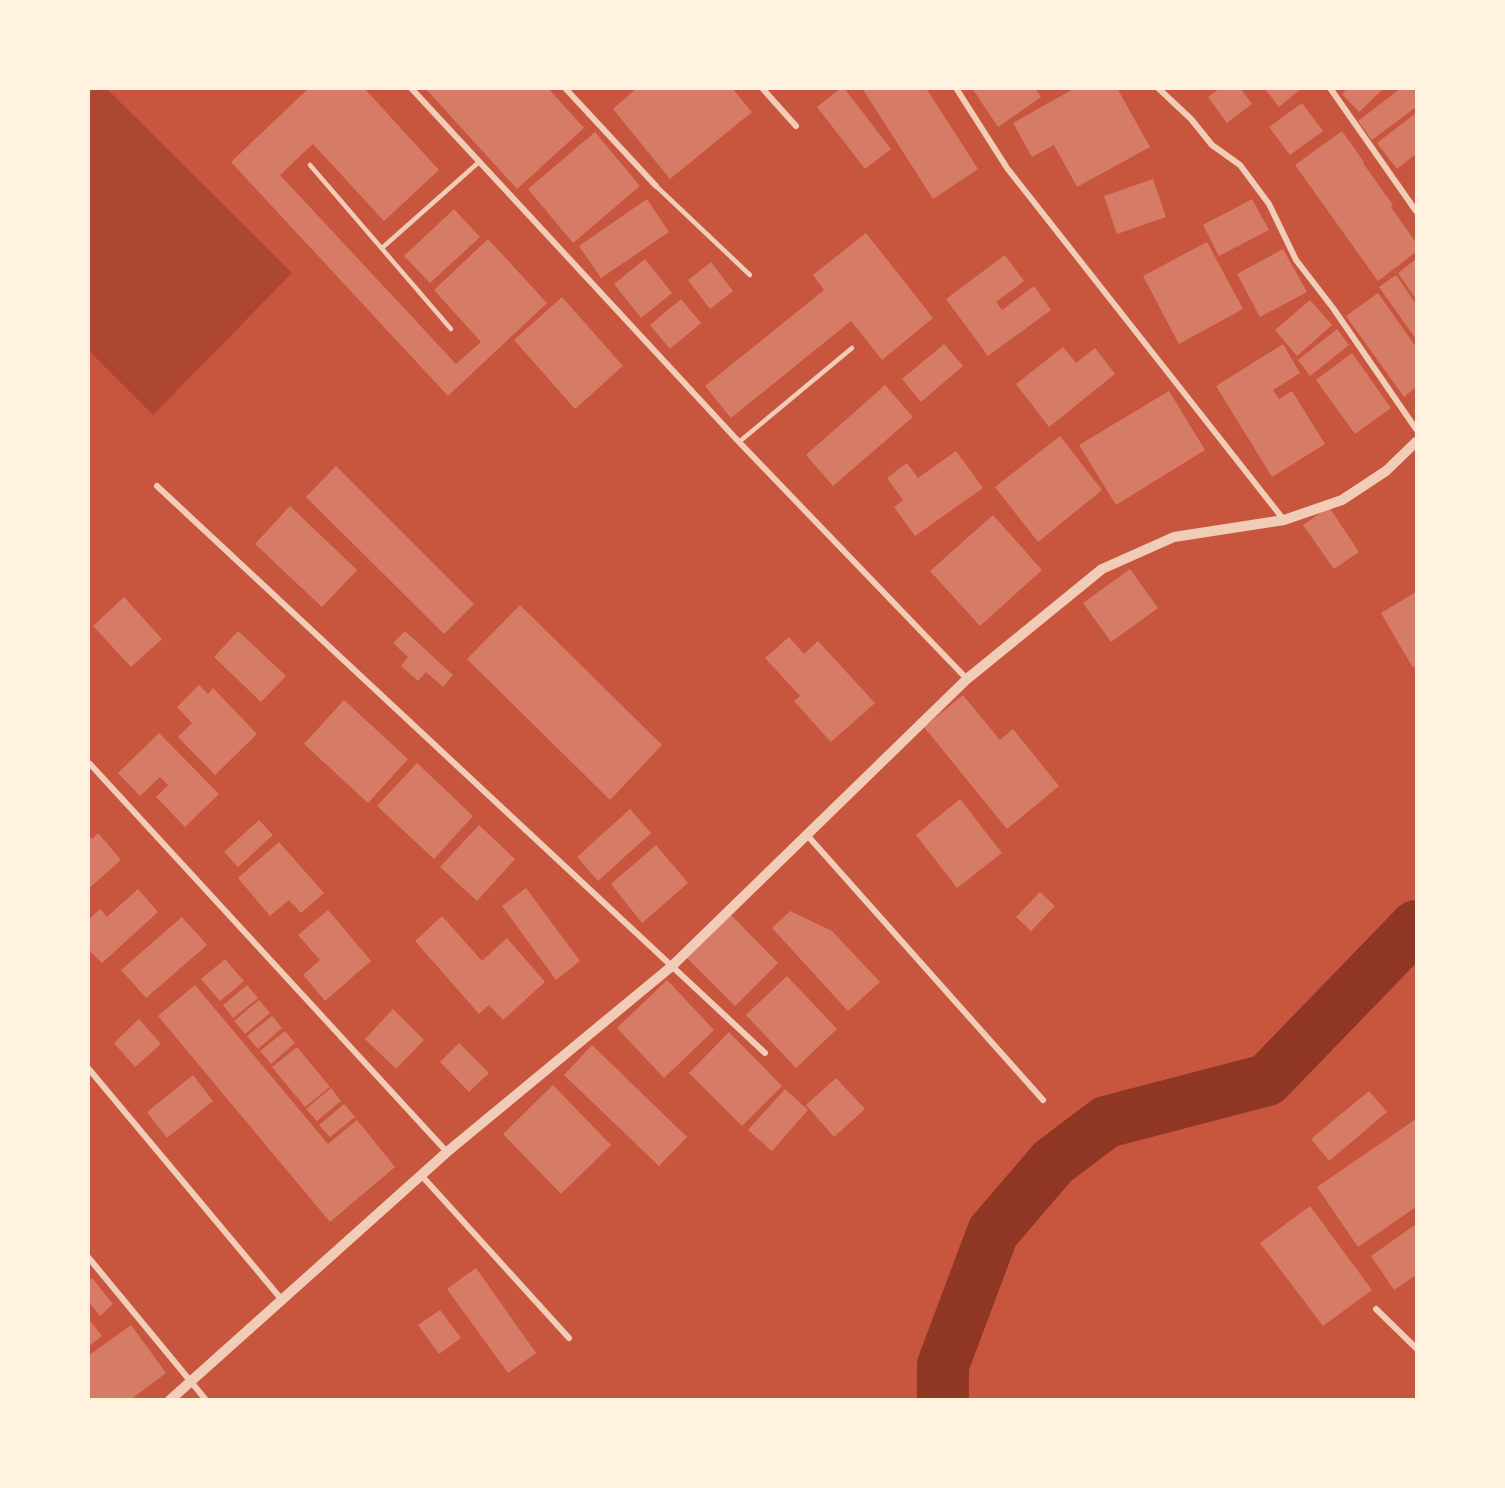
<!DOCTYPE html>
<style>
body{margin:0}
#map{position:relative;width:1505px;height:1488px;overflow:hidden;background:#c8553d;font-family:"Fira Sans Condensed",sans-serif}
canvas{display:block}
.frame{position:absolute;inset:0;border:90px solid #fff3e0;pointer-events:none}
</style>
<div id="map">
<canvas width="1505" height="1488"></canvas>
<div class="frame"></div>
</div>
<script>
const g = document.querySelector('canvas').getContext('2d');
g.lineJoin = 'round';
function fill(path, color) {
  g.fillStyle = color;
  g.fill(path, 'evenodd');
}
function strokePath(path, color, width, dash) {
  g.strokeStyle = color;
  g.lineWidth = width;
  g.lineCap = dash ? 'butt' : 'round';
  g.setLineDash(dash || []);
  g.stroke(path);
}
fill(new Path2D(`
 M88 89H107L292 273 153 415 89 351Z`), '#ae4732');
strokePath(new Path2D(`
 M943 1400V1365L993 1232 1053 1162 1106 1122 1267 1080 1416 926`), '#8f3625', 52);
fill(new Path2D(`
 M309 88H364L439 170 384 221 313 144 280 175 456 364 481 342 434 290 488 239 547 303 448 396 231 162Z
 M425 88H548L584 128 517 189Z
 M637 88H732L752 112 670 179 613 109Z
 M841 88H844L891 149 865 169 817 107Z
 M862 88H926L978 169 933 199Z
 M972 88H1035L1041 97 998 127Z
 M1075 88H1117L1150 147 1077 187 1054 145 1032 157 1013 123Z
 M1220 88H1240L1252 104 1227 123 1208 97Z
 M1264 88H1302L1279 107Z
 M1348 88H1384L1359 112 1342 94Z
 M1401 88H1413L1416 93V107L1372 140 1358 121Z
 M1302 103 1323 131 1290 155 1269 127Z
 M1416 113V154L1397 169 1377 143Z
 M1342 131 1364 162 1363 163 1393 205 1391 207 1416 243V252L1378 281 1295 165Z
 M595 132 640 186 573 243 528 189Z
 M1153 179 1166 217 1117 234 1104 196Z
 M647 199 669 232 601 278 579 246Z
 M1252 199 1269 230 1219 256 1203 225Z
 M454 209 480 237 430 283 404 256Z
 M866 233 933 318 882 360 851 321 731 418 705 386 824 290 813 275Z
 M1207 242 1243 309 1179 344 1143 276Z
 M1283 249 1307 292 1260 317 1237 274Z
 M1005 255 1024 281 996 302 1002 310 1034 286 1051 310 988 356 946 299Z
 M645 259 672 293 641 318 614 284Z
 M1416 259V299L1398 273Z
 M711 262 733 291 710 309 688 280Z
 M1396 275 1416 304V339L1379 287Z
 M1378 293 1416 347V387L1404 397 1346 316Z
 M562 297 623 366 575 409 514 340Z
 M681 299 701 323 670 349 650 325Z
 M1310 300 1332 325 1297 356 1275 330Z
 M1337 329 1349 345 1310 376 1298 360Z
 M944 344 963 366 921 402 902 379Z
 M1283 344 1300 373 1273 390 1279 399 1292 391 1325 444 1272 477 1216 386Z
 M1063 347 1076 363 1095 348 1115 374 1049 427 1016 384Z
 M1352 353 1391 408 1355 434 1316 380Z
 M885 385 913 417 833 486 806 455Z
 M1169 391 1205 450 1116 505 1079 445Z
 M1060 436 1102 490 1038 542 995 487Z
 M956 451 983 488 915 536 894 507 903 500 887 478 907 463 918 478Z
 M336 466 474 604 444 634 306 497Z
 M290 506 357 570 322 607 255 544Z
 M1329 507 1359 552 1334 569 1303 525Z
 M993 515 1042 570 980 626 930 571Z
 M1130 569 1158 608 1111 642 1083 603Z
 M1416 592V665L1413 668 1381 613Z
 M124 597 162 639 131 667 93 626Z
 M520 605 662 745 610 800 467 659Z
 M238 631 286 676 261 702 214 657Z
 M405 631 453 675 443 687 426 672 418 681 401 666 408 657 393 643Z
 M789 637 804 654 818 641 875 703 831 742 794 701 800 696 765 658Z
 M199 685 208 694 213 688 257 734 215 775 178 737 192 723 177 707Z
 M963 695 1000 740 1013 729 1059 786 1007 829 924 727Z
 M344 700 408 759 368 803 304 744Z
 M159 733 219 794 185 827 156 797 168 785 160 777 140 796 118 773Z
 M417 763 473 816 434 859 377 806Z
 M960 799 1002 853 957 888 916 835Z
 M630 809 651 833 598 881 577 857Z
 M259 820 273 835 238 867 224 852Z
 M479 825 515 859 477 901 440 867Z
 M98 833 121 860 88 889V835L92 839Z
 M279 842 324 893 301 913 289 900 270 916 238 878Z
 M656 845 688 883 642 923 611 884Z
 M526 888 580 961 556 980 502 906Z
 M138 889 158 912 102 963 88 949V920L100 909 107 917Z
 M1040 892 1055 906 1031 931 1016 917Z
 M328 910 371 961 325 1001 303 975 320 960 298 935Z
 M790 911 832 931 880 982 848 1011 772 928Z
 M731 915 778 963 735 1006 687 958Z
 M442 916 482 961 507 938 545 982 503 1020 489 1005 479 1014 415 941Z
 M182 917 207 945 146 998 121 970Z
 M225 959 244 981 220 1001 201 979Z
 M787 976 837 1029 796 1068 746 1015Z
 M667 980 714 1030 664 1078 617 1028Z
 M195 985 328 1144 357 1120 395 1167 330 1222 158 1016Z
 M247 985 258 998 233 1018 223 1005Z
 M259 1000 270 1013 245 1034 234 1021Z
 M393 1009 424 1040 396 1069 365 1039Z
 M272 1016 282 1028 258 1049 247 1036Z
 M139 1019 161 1044 135 1067 114 1043Z
 M285 1031 295 1043 271 1064 260 1051Z
 M729 1032 782 1086 742 1126 689 1073Z
 M459 1043 489 1073 469 1092 440 1062Z
 M592 1045 687 1137 659 1166 564 1075Z
 M297 1047 330 1087 305 1107 272 1067Z
 M193 1075 213 1101 167 1138 147 1112Z
 M836 1078 865 1109 834 1137 806 1105Z
 M553 1085 611 1145 561 1194 503 1134Z
 M331 1088 341 1101 317 1121 306 1109Z
 M785 1089 808 1110 772 1151 748 1130Z
 M1369 1091 1387 1112 1329 1161 1311 1139Z
 M344 1104 355 1117 330 1137 319 1125Z
 M1416 1119V1207L1358 1247 1317 1187Z
 M1310 1206 1372 1290 1323 1326 1260 1243Z
 M1416 1224V1275L1394 1290 1371 1256Z
 M476 1268 536 1353 508 1373 447 1289Z
 M92 1278 113 1304 100 1316 88 1301V1281Z
 M440 1310 461 1338 439 1354 418 1325Z
 M88 1318 102 1336 88 1347Z
 M131 1325 166 1373 130 1400H88V1356Z`), '#d67c66');
strokePath(new Path2D(`
 M310 165 451 329
 M656 186 750 275
 M382 248 479 162
 M739 442 852 348`), '#f1ccb7', 4.5);
strokePath(new Path2D(`
 M411 88 739 442 967 679
 M565 88 656 186
 M762 88 796 126
 M956 88 1007 168 1284 520
 M1158 88 1191 119 1212 145 1240 165 1269 204 1296 260 1333 308 1416 429
 M1330 88 1416 211
 M157 486 765 1053
 M90 764 447 1152
 M807 835 1043 1100
 M88 1068 282 1300
 M421 1175 569 1338
 M88 1257 206 1400
 M1376 1309 1416 1348`), '#f1ccb7', 6);
strokePath(new Path2D(`
 M170 1400 447 1152 672 966 967 679 1102 569 1174 537 1284 520 1342 500 1386 471 1416 442`), '#f1ccb7', 10);
</script>
